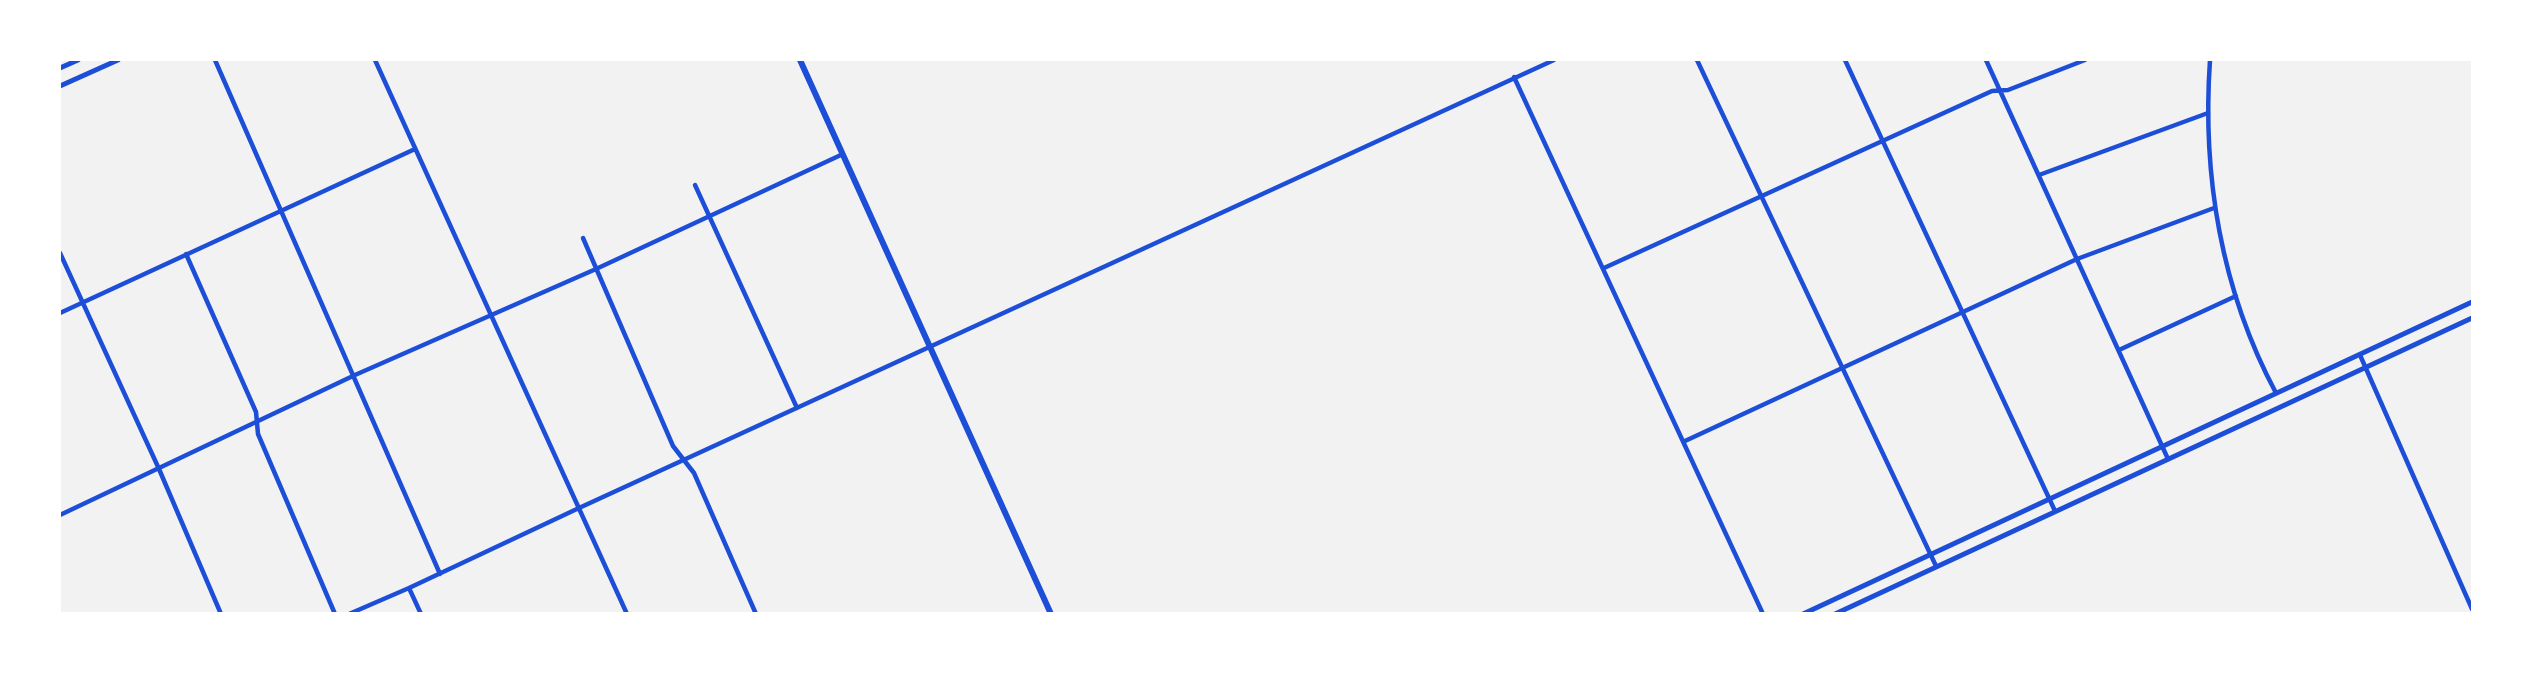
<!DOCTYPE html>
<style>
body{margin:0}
#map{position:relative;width:2532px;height:673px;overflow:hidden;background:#f2f2f2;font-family:"Space Grotesk",sans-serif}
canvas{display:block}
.frame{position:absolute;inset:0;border:61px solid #fff;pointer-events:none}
</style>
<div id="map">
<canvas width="2532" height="673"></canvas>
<div class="frame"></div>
</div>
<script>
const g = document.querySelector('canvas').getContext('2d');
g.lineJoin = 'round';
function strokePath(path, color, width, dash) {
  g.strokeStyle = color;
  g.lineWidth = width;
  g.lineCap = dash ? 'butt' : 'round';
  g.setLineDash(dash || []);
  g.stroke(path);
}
strokePath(new Path2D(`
 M215 60 440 574
 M375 60 627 614
 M1697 60 1936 566
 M1845 60 2055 511
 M1986 60 2168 459
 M2210 60C2202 175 2221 290 2276 393
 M1514 77 1763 614
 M2039 175 2208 113
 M695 185 797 408
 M583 238 673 446 694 473 756 614
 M60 253 159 469 221 614
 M186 254 256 412 258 434 335 614
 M1604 268 1992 91 2008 90 2085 60
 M60 313 415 149
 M2119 350 2236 296
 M2360 355 2472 609
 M1685 441 2077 259 2214 208
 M60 515 355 375 596 269 843 154
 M409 588 421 614
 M349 614 409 588 579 508 1554 60`), '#1d4ed8', 4.5);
strokePath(new Path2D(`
 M60 68 78 60
 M60 86 118 60
 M1803 614 2472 302
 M1835 614 2472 318`), '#1d4ed8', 5);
strokePath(new Path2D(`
 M800 60 1051 614`), '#1d4ed8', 6);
</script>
